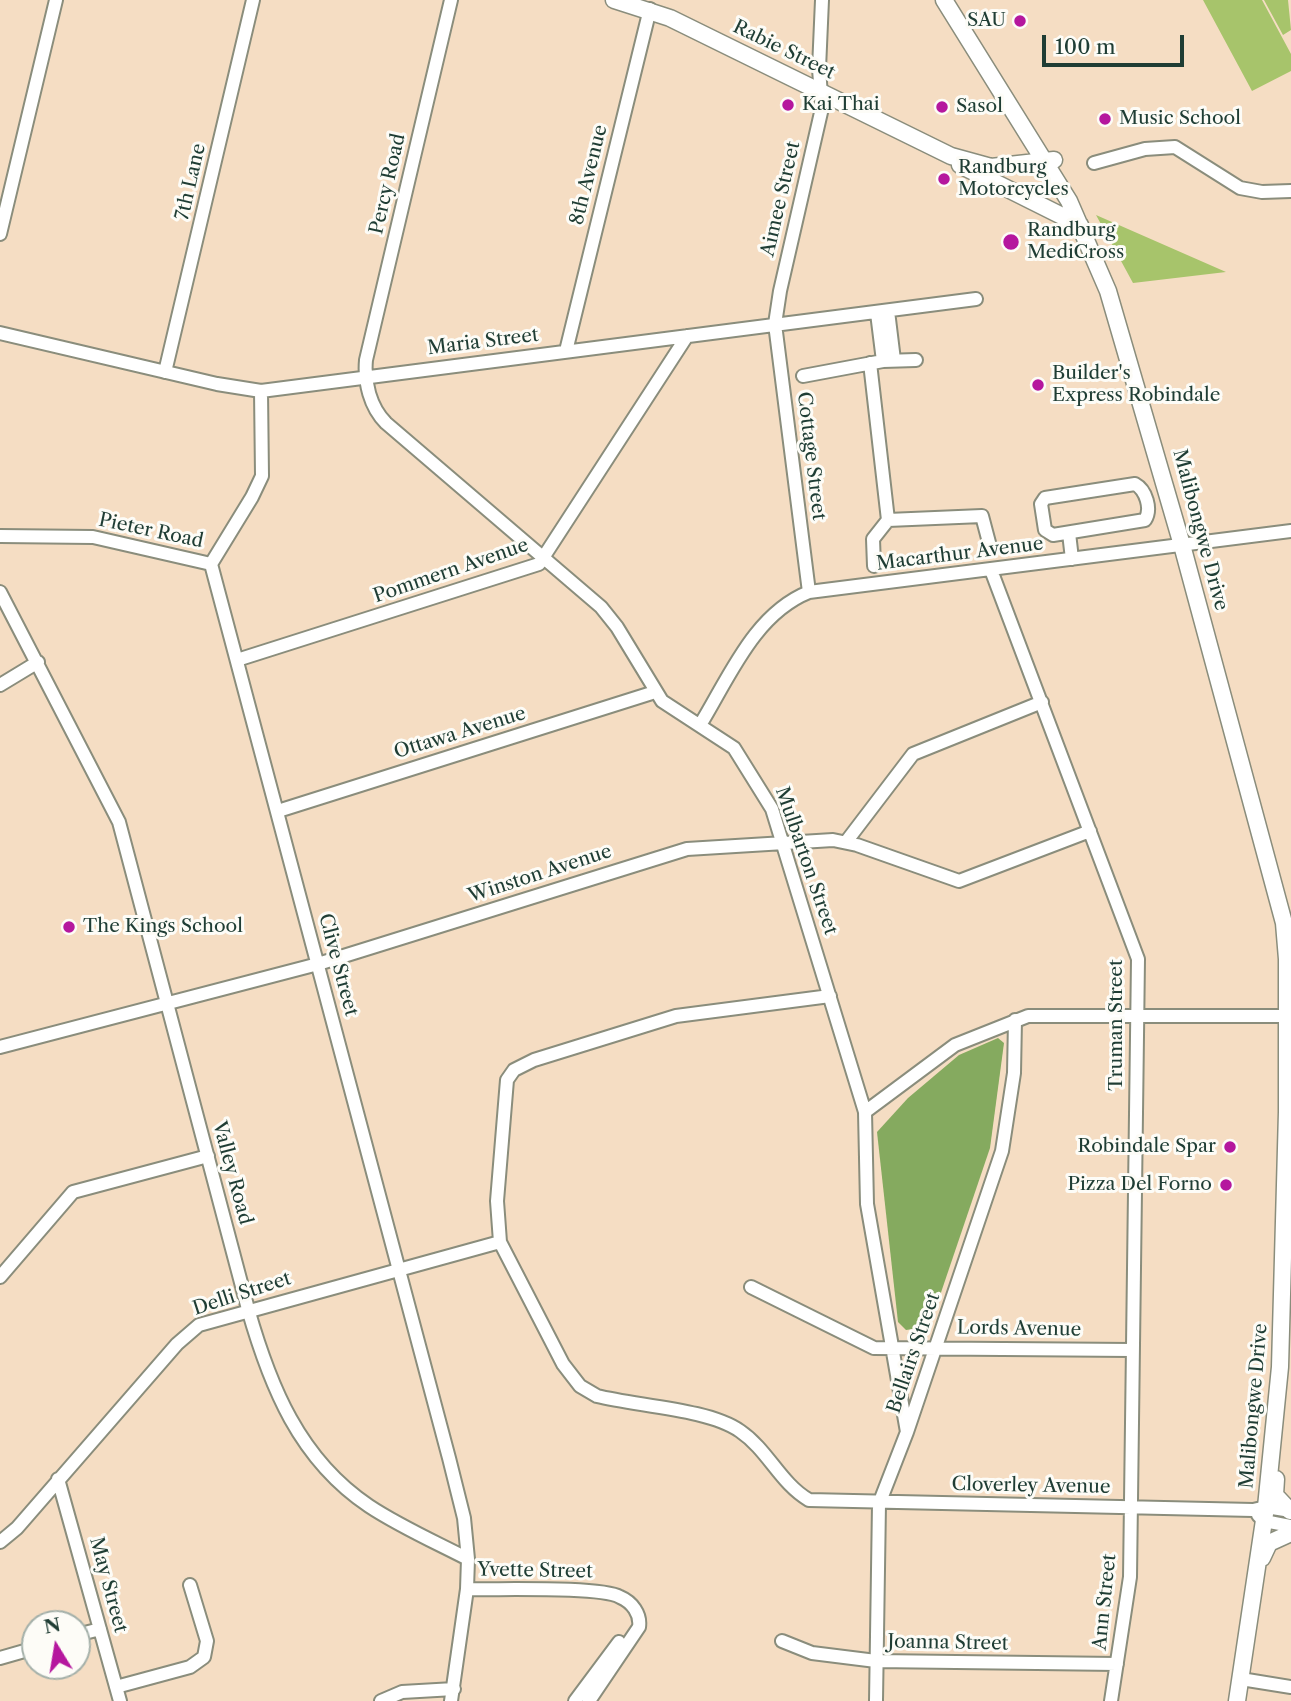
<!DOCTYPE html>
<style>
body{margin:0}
#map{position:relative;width:1291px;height:1701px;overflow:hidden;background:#f5ddc3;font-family:"Libre Caslon Text",serif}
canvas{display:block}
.north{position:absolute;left:21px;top:1610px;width:70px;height:70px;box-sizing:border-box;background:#fdfcf7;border:2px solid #a4b0a9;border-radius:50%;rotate:349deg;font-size:19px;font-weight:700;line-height:28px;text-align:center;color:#1f3d34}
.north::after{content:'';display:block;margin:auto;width:24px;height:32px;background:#b5179e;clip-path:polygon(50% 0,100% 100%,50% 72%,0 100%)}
.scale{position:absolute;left:1042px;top:35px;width:142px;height:32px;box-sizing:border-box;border:4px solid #1f3d34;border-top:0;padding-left:9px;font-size:21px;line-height:24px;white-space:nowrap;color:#1f3d34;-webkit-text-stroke:5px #fdfcf7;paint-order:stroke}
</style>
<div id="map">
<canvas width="1291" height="1701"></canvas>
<div class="north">N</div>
<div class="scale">100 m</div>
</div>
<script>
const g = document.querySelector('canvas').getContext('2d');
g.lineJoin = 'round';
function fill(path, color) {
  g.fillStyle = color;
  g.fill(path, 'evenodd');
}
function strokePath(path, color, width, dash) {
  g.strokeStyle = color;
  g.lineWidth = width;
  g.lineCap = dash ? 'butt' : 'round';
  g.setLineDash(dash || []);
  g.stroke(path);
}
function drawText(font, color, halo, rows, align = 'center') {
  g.font = font + ' "Libre Caslon Text",serif';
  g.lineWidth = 6;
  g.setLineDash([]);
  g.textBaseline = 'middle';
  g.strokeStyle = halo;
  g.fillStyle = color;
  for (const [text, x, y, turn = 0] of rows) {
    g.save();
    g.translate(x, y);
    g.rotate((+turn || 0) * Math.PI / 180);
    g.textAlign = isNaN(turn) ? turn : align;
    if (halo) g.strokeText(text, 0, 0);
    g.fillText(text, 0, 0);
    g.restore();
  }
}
fill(new Path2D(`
 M1203 0H1262L1291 54V71L1252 91Z
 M1264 0H1288L1291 30 1283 35Z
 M1096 215 1226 272 1133 283Z`), '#a7c46b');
fill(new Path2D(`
 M998 1038 1004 1043 990 1148 932 1319 920 1328 906 1330 898 1322 877 1132 908 1098 959 1055Z`), '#85aa5f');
const street = new Path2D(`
 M451 0 366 360C364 382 370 407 386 423L601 607 617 627 662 701 734 748 772 809 865 1112 867 1204 907 1432
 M1094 163 1145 149 1175 147 1240 188 1262 192 1291 191
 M0 234 56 0
 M888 311 894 360
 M877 313 883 361
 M0 333 217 384 261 391 976 299
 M566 351 650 9
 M870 363 888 520
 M165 372 253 0
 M803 376 883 361 916 360
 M261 391 262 476 252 497 211 564 449 1458 464 1518 468 1559
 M1135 484C1146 490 1152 509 1145 520L1053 535 1045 530 1041 504 1045 498Z
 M1069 533 1072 559
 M0 536 93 537 211 564
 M874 566 873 539 888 520 982 516 991 550
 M991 570 1138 959 1130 1577 1111 1701
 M0 592 119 822 248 1309C270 1386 299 1459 369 1506 399 1526 435 1542 468 1559L467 1589 451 1701
 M809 592 775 324 780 291 822 108 819 69 822 0
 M237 660 539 564 687 336
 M0 685 38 662
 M700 725C729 678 754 614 809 592L1291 531
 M278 811 655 692
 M846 842 913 754 1042 702
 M830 996 676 1016 534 1060 514 1070 507 1080 497 1201 500 1242 563 1364 580 1386 597 1396C637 1406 709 1409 740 1431 768 1450 780 1483 809 1500L1253 1510 1266 1507 1291 1511
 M0 1047 318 964 687 849 833 840 857 845 959 881 1090 831
 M865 1112 955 1045 1028 1016H1291
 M0 1277 73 1192 208 1156
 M751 1287 874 1348 1132 1350
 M58 1479 120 1701
 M1258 1515 1264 1521 1291 1526
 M0 1542 17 1528 177 1344 199 1325 500 1242
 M467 1589C496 1590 600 1586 620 1597 632 1602 641 1614 639 1627L589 1701
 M77 1635 100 1629
 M782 1641 812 1653 876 1661 1117 1664
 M0 1658 35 1648
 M1241 1679 1291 1687
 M116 1687 190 1667 204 1657 207 1641 190 1585
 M381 1701 402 1692 454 1689
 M575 1701 619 1642
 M876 1701 879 1504 907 1432 1002 1151 1014 1073 1015 1020`);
const secondary = new Path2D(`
 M614 0 670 18 951 156 991 167 1054 160
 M944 0 1069 201 1108 291 1182 545 1284 923 1287 959V1112L1280 1367 1266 1507 1237 1701
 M960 165 1080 225
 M1276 1479 1275 1495 1290 1511
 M1262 1558 1269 1543 1291 1533`);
strokePath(street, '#8a8d7c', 16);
strokePath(secondary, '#8a8d7c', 19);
strokePath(street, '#fff', 12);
strokePath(secondary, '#fff', 16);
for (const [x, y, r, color] of [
 [1020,21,7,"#b5179e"],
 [788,105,7,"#b5179e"],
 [942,107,7,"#b5179e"],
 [1105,119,7,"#b5179e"],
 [944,179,7,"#b5179e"],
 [1011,242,9,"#b5179e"],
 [1038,385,7,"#b5179e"],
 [69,927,7,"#b5179e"],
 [1230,1147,7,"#b5179e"],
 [1226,1185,7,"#b5179e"]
]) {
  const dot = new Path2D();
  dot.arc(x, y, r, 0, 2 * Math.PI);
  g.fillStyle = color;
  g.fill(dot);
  strokePath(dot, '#fdfcf7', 2.5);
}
drawText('19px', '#1f3d34', '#fdfcf7', [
 ["SAU",1006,21,"right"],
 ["Kai Thai",802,105],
 ["Sasol",956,107],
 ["Music School",1119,119],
 ["Randburg",958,168],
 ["Motorcycles",958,190],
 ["Randburg",1027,231],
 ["MediCross",1027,253],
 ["Builder's",1052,374],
 ["Express Robindale",1052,396],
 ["The Kings School",83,927],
 ["Robindale Spar",1216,1147,"right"],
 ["Pizza Del Forno",1212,1185,"right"]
], 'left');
drawText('19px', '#1f3d34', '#fdfcf7', [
 ["Rabie Street",784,50,26],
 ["8th Avenue",589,175,-76],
 ["7th Lane",191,182,-77],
 ["Percy Road",388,184,-77],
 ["Aimee Street",781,199,-77],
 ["Maria Street",483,342,-7],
 ["Cottage Street",811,456,83],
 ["Malibongwe Drive",1200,530,75],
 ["Pieter Road",151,531,12],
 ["Macarthur Avenue",960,554,-7],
 ["Pommern Avenue",451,571,-19],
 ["Ottawa Avenue",460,733,-17],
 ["Mulbarton Street",806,861,71],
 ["Winston Avenue",540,874,-18],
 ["Clive Street",338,965,75],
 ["Truman Street",1117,1025,-90],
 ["Valley Road",232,1173,75],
 ["Delli Street",242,1294,-18],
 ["Lords Avenue",1019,1329,1],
 ["Bellairs Street",914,1353,-71],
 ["Malibongwe Drive",1254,1406,-85],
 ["Cloverley Avenue",1031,1486,1],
 ["Yvette Street",535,1571,1],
 ["May Street",108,1585,75],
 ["Ann Street",1105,1602,-84],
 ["Joanna Street",948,1643,1]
]);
</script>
